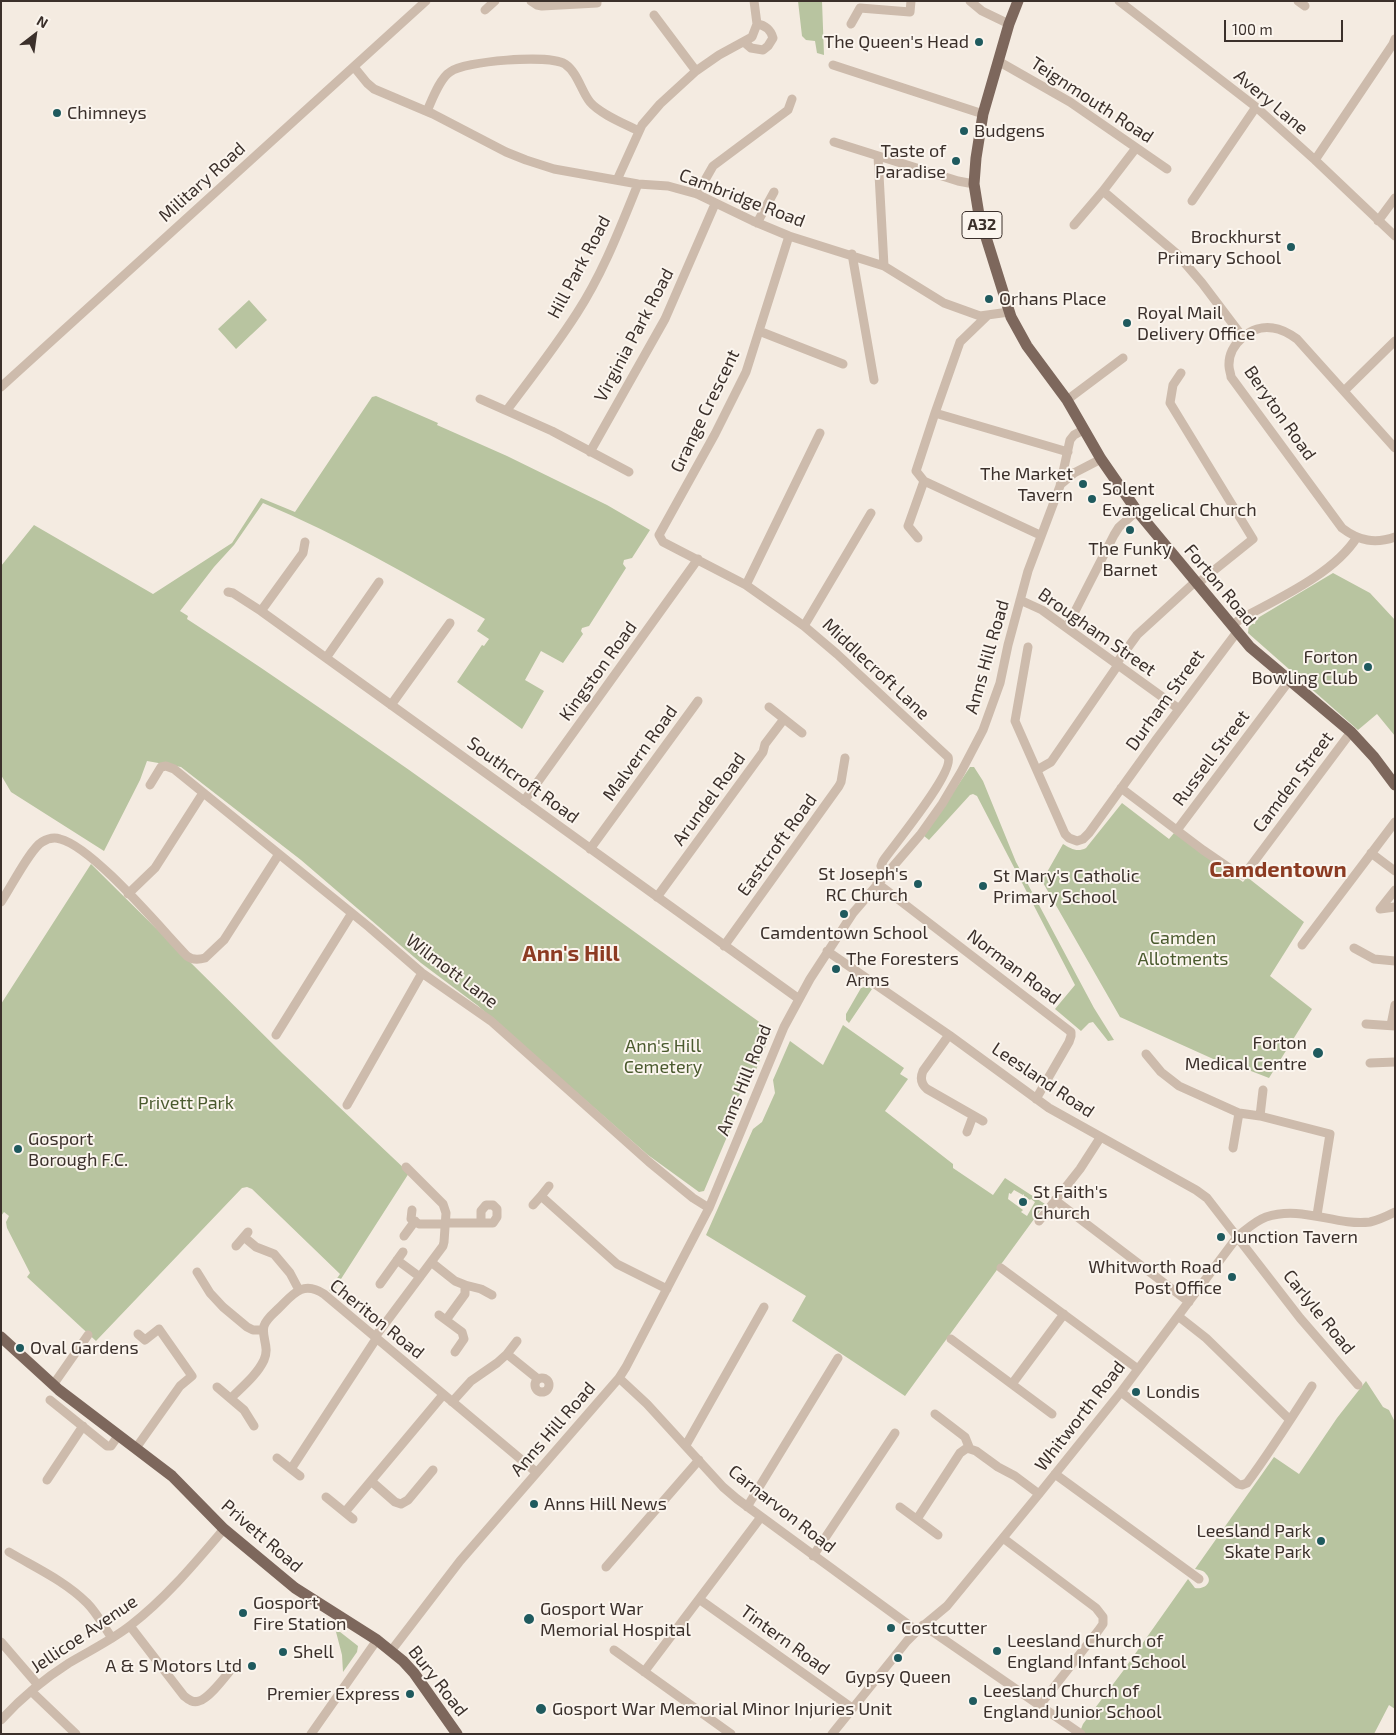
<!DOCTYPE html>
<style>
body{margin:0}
#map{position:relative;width:1396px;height:1735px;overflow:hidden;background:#f4ebe1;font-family:"Exo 2",sans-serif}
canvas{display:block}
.frame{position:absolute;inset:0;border:2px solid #3b302b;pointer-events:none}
.north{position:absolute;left:10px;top:10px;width:50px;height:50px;-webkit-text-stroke:4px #fbf5ee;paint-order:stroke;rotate:30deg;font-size:14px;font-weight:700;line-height:20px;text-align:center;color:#3b302b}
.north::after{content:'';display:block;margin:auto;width:18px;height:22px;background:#3b302b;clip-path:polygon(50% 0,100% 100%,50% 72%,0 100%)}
.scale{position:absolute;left:1224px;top:20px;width:119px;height:22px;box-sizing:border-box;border:2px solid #3b302b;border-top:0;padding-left:6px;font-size:15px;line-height:18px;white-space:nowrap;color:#3b302b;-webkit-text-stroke:4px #fbf5ee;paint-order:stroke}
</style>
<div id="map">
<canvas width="1396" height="1735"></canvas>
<div class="frame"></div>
<div class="north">N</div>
<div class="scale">100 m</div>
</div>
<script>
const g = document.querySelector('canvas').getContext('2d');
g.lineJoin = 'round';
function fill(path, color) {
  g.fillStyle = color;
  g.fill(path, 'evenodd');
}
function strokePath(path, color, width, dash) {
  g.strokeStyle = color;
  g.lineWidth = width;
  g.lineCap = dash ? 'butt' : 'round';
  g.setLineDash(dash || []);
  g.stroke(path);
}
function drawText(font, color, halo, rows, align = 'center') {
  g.font = font + ' "Exo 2",sans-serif';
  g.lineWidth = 4;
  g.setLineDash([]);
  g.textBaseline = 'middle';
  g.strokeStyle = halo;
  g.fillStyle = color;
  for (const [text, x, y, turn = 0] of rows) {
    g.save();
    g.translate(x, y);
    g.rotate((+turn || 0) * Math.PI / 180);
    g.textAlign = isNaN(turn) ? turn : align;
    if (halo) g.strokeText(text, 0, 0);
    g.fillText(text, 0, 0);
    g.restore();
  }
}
fill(new Path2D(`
 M798 1H822L824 55 817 53 815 41 806 40 802 36Z
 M249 300 267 320 236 349 218 329Z
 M376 396 438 423 437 425 507 456 607 505 650 530 632 558 624 560 623 564 626 568 589 626 582 628 581 631 583 634 563 663 541 651 525 680 544 691 522 729 457 682 482 645 484 646 489 639 477 631 485 619C412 577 340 535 263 503L234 545 214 567 180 611 188 616 187 619C387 749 578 892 772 1031L753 1077 743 1087 738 1098 735 1104V1118L704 1191 699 1192 648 1155 477 1005 421 963 301 860 181 767 147 761 140 780 104 851 11 792 1 775V566L34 525 153 594 232 543 261 498 295 512 372 397Z
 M1333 573 1370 593 1395 620V736L1377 714 1358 730 1248 633 1249 623 1255 624 1256 619Z
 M970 767H974L983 781 1016 862 1094 1008 1114 1040 1108 1041 1093 1022 1089 1023 1081 1031 1055 1009 1075 985 977 796 973 794 970 795 929 840 924 836Z
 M1122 803 1169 839 1174 833 1243 882 1247 877 1304 922 1270 976 1312 1009 1269 1078 1233 1064 1231 1067 1120 1017 1042 881 1063 844C1070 848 1077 853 1086 848Z
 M91 864 283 1054 409 1173 332 1293 329 1290 340 1274 252 1189 247 1187 242 1188 96 1341 27 1277 30 1273 7 1228 6 1222 9 1216 4 1212 1 1216V1004Z
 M867 986 872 989 849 1023 846 1020V1014L861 988Z
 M843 1025 904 1068 900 1074 908 1079 885 1111 953 1164V1168L993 1195 1005 1178 1045 1204 905 1396 792 1321 806 1296 706 1235 753 1129 762 1122 775 1093 773 1080 790 1041 823 1065ZM1014 1190 1023 1195 1024 1194V1196L1030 1200 1031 1199 1035 1202 1027 1216 1021 1212 1023 1210 1008 1199 1009 1193 1011 1194Z
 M1366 1381 1383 1407 1389 1410 1395 1422V1709L1389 1705 1374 1734H1079L1083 1724 1123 1671 1188 1579 1195 1588C1204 1590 1214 1582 1206 1574 1204 1570 1199 1570 1195 1569L1274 1457 1299 1474 1337 1418Z
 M335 1628 358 1646 357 1652 343 1672 342 1655Z`), '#b8c4a0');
strokePath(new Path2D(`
 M531 1 537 5 542 6 597 3V1
 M970 1 982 11 1009 24
 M1119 1 1256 107 1315 160 1395 236
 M1298 1 1305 6
 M485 10 495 1
 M654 15 696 71
 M851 24 860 8 910 12 911 1
 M744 42 751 48 763 50 768 46 773 38C771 30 765 25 757 24
 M998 61 1070 102 1167 169
 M833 65 983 114
 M354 67 367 83 374 89 433 114 506 152 526 160 554 169 638 184 668 186 697 194 753 221 789 236 884 266 944 303 980 316 1009 312
 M427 111C432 100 440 78 450 72 464 61 549 54 565 64 578 73 581 91 590 102 600 114 625 124 639 131
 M834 142 958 181 974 184
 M878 156 884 266
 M1315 160 1393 44 1395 39
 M617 180 642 125 660 104 696 71 719 55 752 37 757 24 754 1
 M1103 191 1177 254 1202 283 1242 336
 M697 194 713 166 788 110 792 99
 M1192 201 1256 107
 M1378 221 1395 198
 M757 223 774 192
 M1074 225 1103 191 1136 148
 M789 236 746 372 715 434 659 535 663 542 746 585 804 626 837 654 948 757C955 772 894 845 883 861L881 866 887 873
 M852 254 874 380
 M988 315 960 342 935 413 916 471 924 481 1040 535
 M759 331 843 364
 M1181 373 1173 385 1170 403 1253 539 1197 584
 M1 387 426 1
 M1344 391 1395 341
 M480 399 552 431 629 472
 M1067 400 1123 358
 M507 410C531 378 556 346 577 313 603 273 620 228 638 184
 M935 413 1068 452
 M1395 448 1297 339C1290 334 1282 329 1273 328 1252 324 1228 344 1229 366 1229 370 1231 374 1231 377L1342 528C1359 541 1375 544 1395 537
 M590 452 665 319 715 204
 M1061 484 1074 473 1101 459
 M918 538 908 526 924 481
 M746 585 820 433
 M228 592 233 593 261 611 799 999
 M1020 600 1042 610 1179 709
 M261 611 303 553 305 542
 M804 626 871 513
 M1232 626 1239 620C1277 599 1334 574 1357 537
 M1067 627 1114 535 1119 527 1137 511
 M1028 647 1015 721 1065 834 1069 838 1077 841 1083 839 1089 833 1156 740 1237 632
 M326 658 379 582
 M1116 664 1137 635 1195 582
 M391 705 450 623
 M769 707 802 733
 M1037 770 1051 762 1118 665
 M150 785 161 767 166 766 174 769 369 927 422 973 491 1021 649 1162 693 1198 709 1208
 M1121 788 1203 850 1235 872 1243 875 1247 871 1351 732
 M524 801 698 559
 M1177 830 1289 681
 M590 849 698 701
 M1371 853 1395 871
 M877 883 1071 1032V1036L1069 1042 1036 1099
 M1395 890 1380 909 1395 907
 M128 894 155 868 203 793
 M657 897 763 752 765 744 784 719
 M1 902C10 889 30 849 42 842 47 839 54 837 60 839 93 847 161 929 187 956 192 960 198 960 205 958L224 940 279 854
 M1302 945 1395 822
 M724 946 839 786 841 782 845 758
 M1354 948 1374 959 1395 961
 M827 951 949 1035 1049 1108 1196 1190 1207 1198 1300 1318 1358 1385
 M1366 1024 1395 1026
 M1391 1025 1395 1005
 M276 1035 352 913
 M949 1035 923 1071C920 1078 921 1084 927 1089L983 1121
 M1146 1054 1161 1072 1179 1086 1239 1113 1260 1116 1330 1134 1317 1215
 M1370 1063 1395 1062
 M347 1105 422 973
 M1260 1116 1263 1090
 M967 1132 973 1116
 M1233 1148 1239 1113
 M549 1186 541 1196 617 1264 667 1289
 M1055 1200 1189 1302
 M533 1205 541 1196
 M412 1210 411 1219 419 1224H446
 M1039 1221 1080 1169 1100 1138
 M446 1223H493L497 1217V1209L493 1205H486L481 1211V1223
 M404 1236 415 1221
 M244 1237 256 1247 274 1254 290 1273 299 1290
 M236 1246 248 1232
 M397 1260 420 1277
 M431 1262 455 1281 465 1285V1294L446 1320
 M1001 1268 1138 1369
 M197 1272 210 1293 223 1307 247 1327 253 1330H263
 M380 1284 403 1252
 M465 1285 481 1289 492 1295
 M439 1315 462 1332 464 1339 455 1352
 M1178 1316 1206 1338 1290 1420
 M375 1337 443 1246 444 1242 446 1213 443 1204 406 1167
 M951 1339 1052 1414
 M507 1354 517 1341
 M619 1378 647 1404 723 1487 737 1499 917 1631
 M535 1385a7 7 0 1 1 14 0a7 7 0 1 1-14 0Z
 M1012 1384 1064 1314
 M53 1385 88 1335
 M217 1387 244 1410 254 1426
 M1121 1392 1238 1484 1242 1485 1247 1483C1270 1452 1291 1419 1312 1386
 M231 1398C242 1387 257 1375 264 1360 270 1347 261 1337 264 1326 266 1319 274 1313 279 1308 293 1294 303 1280 324 1294L536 1472
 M50 1400 107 1446H111L118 1436
 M452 1402 471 1381 497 1363 507 1354 538 1379
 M935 1414 965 1437 969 1447
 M686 1445 764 1307
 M136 1448 180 1386 192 1376 159 1329 145 1340 138 1334
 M277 1458 300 1476
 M291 1469 376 1339
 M1055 1474 1199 1579
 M47 1480 83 1426
 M371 1481 395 1502 401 1504 408 1500 433 1470
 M326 1497 353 1519
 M747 1507 838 1358
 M900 1507 938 1535
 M345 1512 443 1395
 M917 1519 960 1453 967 1448 976 1451 998 1467 1015 1476 1039 1494
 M1003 1538 1096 1608 1103 1617V1624L1098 1631 1043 1701
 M9 1552C36 1568 65 1581 87 1603 97 1613 104 1627 112 1638
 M813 1556 895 1433
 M606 1567 699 1460
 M699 1599 852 1708
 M923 1625 1081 1734
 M130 1626 184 1696C189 1700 193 1703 199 1701 210 1698 227 1674 234 1666
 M1 1642 38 1685
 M614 1650 731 1734
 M391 1651 460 1561 619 1378 626 1367 709 1208 784 1027 810 979 853 913 920 835 942 804 961 772 983 730 1000 683 1008 645 1028 571 1060 486 1070 440 1074 435 1083 430
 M644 1672 761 1517
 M31 1691 76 1734
 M1 1720C21 1698 44 1679 69 1663 89 1651 112 1640 131 1625 166 1598 195 1563 224 1529
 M311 1734 377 1640
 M832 1734 907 1641 917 1631 947 1606 1039 1494 1121 1392 1238 1236C1247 1229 1255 1221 1266 1217 1302 1205 1335 1226 1370 1222 1379 1220 1387 1216 1395 1212`), '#cdbbac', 9);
strokePath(new Path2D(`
 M1018 1 1009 24 983 114 976 158 974 184 979 215 1011 317 1027 346 1067 400 1101 459 1137 511 1250 647 1351 732 1374 757 1395 785
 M1 1337 59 1390 172 1476 224 1529 295 1588 377 1640 403 1661 414 1673 457 1734`), '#7d675c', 11);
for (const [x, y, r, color] of [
 [979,42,5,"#1f5a5e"],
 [57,113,5,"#1f5a5e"],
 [964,131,5,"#1f5a5e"],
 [956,161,5,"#1f5a5e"],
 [1291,247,5,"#1f5a5e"],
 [989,299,5,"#1f5a5e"],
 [1127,323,5,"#1f5a5e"],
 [1083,484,5,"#1f5a5e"],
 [1092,499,5,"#1f5a5e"],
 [1130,530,5,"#1f5a5e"],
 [1368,667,5,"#1f5a5e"],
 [918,884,5,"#1f5a5e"],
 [983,886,5,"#1f5a5e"],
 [844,914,5,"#1f5a5e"],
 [836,969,5,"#1f5a5e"],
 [1318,1053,6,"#1f5a5e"],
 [18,1149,5,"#1f5a5e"],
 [1023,1202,5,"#1f5a5e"],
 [1221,1237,5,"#1f5a5e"],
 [1232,1277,5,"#1f5a5e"],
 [20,1348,5,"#1f5a5e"],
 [1136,1392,5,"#1f5a5e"],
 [534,1504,5,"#1f5a5e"],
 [1321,1541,5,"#1f5a5e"],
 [243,1613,5,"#1f5a5e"],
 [529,1619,6,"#1f5a5e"],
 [891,1628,5,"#1f5a5e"],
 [997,1651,5,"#1f5a5e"],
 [283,1652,5,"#1f5a5e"],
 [898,1658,5,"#1f5a5e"],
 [252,1666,5,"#1f5a5e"],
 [410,1694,5,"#1f5a5e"],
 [973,1701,5,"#1f5a5e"],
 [541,1709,6,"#1f5a5e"]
]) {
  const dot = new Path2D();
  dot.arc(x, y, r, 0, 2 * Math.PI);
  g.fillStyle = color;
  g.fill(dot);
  strokePath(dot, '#fbf5ee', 2);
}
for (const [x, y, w] of [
 [982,225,40]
]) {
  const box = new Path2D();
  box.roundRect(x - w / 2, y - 13.5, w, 27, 4);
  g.fillStyle = '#fbf5ee';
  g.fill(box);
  strokePath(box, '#3b302b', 1);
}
drawText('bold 16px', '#3b302b', null, [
 ["A32",982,225]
]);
drawText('18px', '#3b302b', '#fbf5ee', [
 ["The Queen's Head",969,42,"right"],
 ["Chimneys",67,113],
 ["Budgens",974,131],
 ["Taste of",946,151,"right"],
 ["Paradise",946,172,"right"],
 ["Brockhurst",1281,237,"right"],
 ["Primary School",1281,258,"right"],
 ["Orhans Place",999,299],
 ["Royal Mail",1137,313],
 ["Delivery Office",1137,334],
 ["The Market",1073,474,"right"],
 ["Tavern",1073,495,"right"],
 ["Solent",1102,489],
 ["Evangelical Church",1102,510],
 ["The Funky",1130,549,"center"],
 ["Barnet",1130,570,"center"],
 ["Forton",1358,657,"right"],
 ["Bowling Club",1358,678,"right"],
 ["St Joseph's",908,874,"right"],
 ["RC Church",908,895,"right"],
 ["St Mary's Catholic",993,876],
 ["Primary School",993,897],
 ["Camdentown School",844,933,"center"],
 ["The Foresters",846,959],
 ["Arms",846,980],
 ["Forton",1307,1043,"right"],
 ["Medical Centre",1307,1064,"right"],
 ["Gosport",28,1139],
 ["Borough F.C.",28,1160],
 ["St Faith's",1033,1192],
 ["Church",1033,1213],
 ["Junction Tavern",1231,1237],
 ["Whitworth Road",1222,1267,"right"],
 ["Post Office",1222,1288,"right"],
 ["Oval Gardens",30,1348],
 ["Londis",1146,1392],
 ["Anns Hill News",544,1504],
 ["Leesland Park",1311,1531,"right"],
 ["Skate Park",1311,1552,"right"],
 ["Gosport",253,1603],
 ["Fire Station",253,1624],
 ["Gosport War",540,1609],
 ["Memorial Hospital",540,1630],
 ["Costcutter",901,1628],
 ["Leesland Church of",1007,1641],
 ["England Infant School",1007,1662],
 ["Shell",293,1652],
 ["A & S Motors Ltd",242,1666,"right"],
 ["Gypsy Queen",898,1677,"center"],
 ["Leesland Church of",983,1691],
 ["England Junior School",983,1712],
 ["Premier Express",400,1694,"right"],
 ["Gosport War Memorial Minor Injuries Unit",552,1709]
], 'left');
drawText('18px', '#3b302b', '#fbf5ee', [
 ["Teignmouth Road",1092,100,33],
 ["Avery Lane",1271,102,40],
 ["Military Road",202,182,-42],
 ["Cambridge Road",742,198,21],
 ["Hill Park Road",579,267,-62],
 ["Virginia Park Road",634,335,-62],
 ["Grange Crescent",705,411,-64],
 ["Beryton Road",1280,413,55],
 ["Forton Road",1220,585,50],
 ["Brougham Street",1097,632,35],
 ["Anns Hill Road",987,657,-74],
 ["Middlecroft Lane",876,669,43],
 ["Kingston Road",598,671,-54],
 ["Durham Street",1165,700,-54],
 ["Malvern Road",640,753,-54],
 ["Russell Street",1211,758,-53],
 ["Southcroft Road",523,780,36],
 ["Camden Street",1293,782,-53],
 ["Arundel Road",709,799,-54],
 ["Eastcroft Road",777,845,-54],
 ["Norman Road",1014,967,37],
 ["Wilmott Lane",452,971,37],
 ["Anns Hill Road",744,1080,-68],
 ["Leesland Road",1043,1080,34],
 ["Carlyle Road",1319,1312,51],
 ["Cheriton Road",377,1319,39],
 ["Whitworth Road",1080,1416,-52],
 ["Anns Hill Road",553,1429,-49],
 ["Carnarvon Road",782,1509,38],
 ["Privett Road",262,1536,41],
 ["Jellicoe Avenue",84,1634,-34],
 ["Tintern Road",785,1640,36],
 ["Bury Road",438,1681,52]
]);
drawText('18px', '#4a5a2e', '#fbf5ee', [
 ["Camden",1183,938],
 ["Allotments",1183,959],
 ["Ann's Hill",663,1046],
 ["Cemetery",663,1067],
 ["Privett Park",186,1103]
]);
drawText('bold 22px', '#8c3b22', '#fbf5ee', [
 ["Camdentown",1278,870],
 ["Ann's Hill",571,954]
]);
</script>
